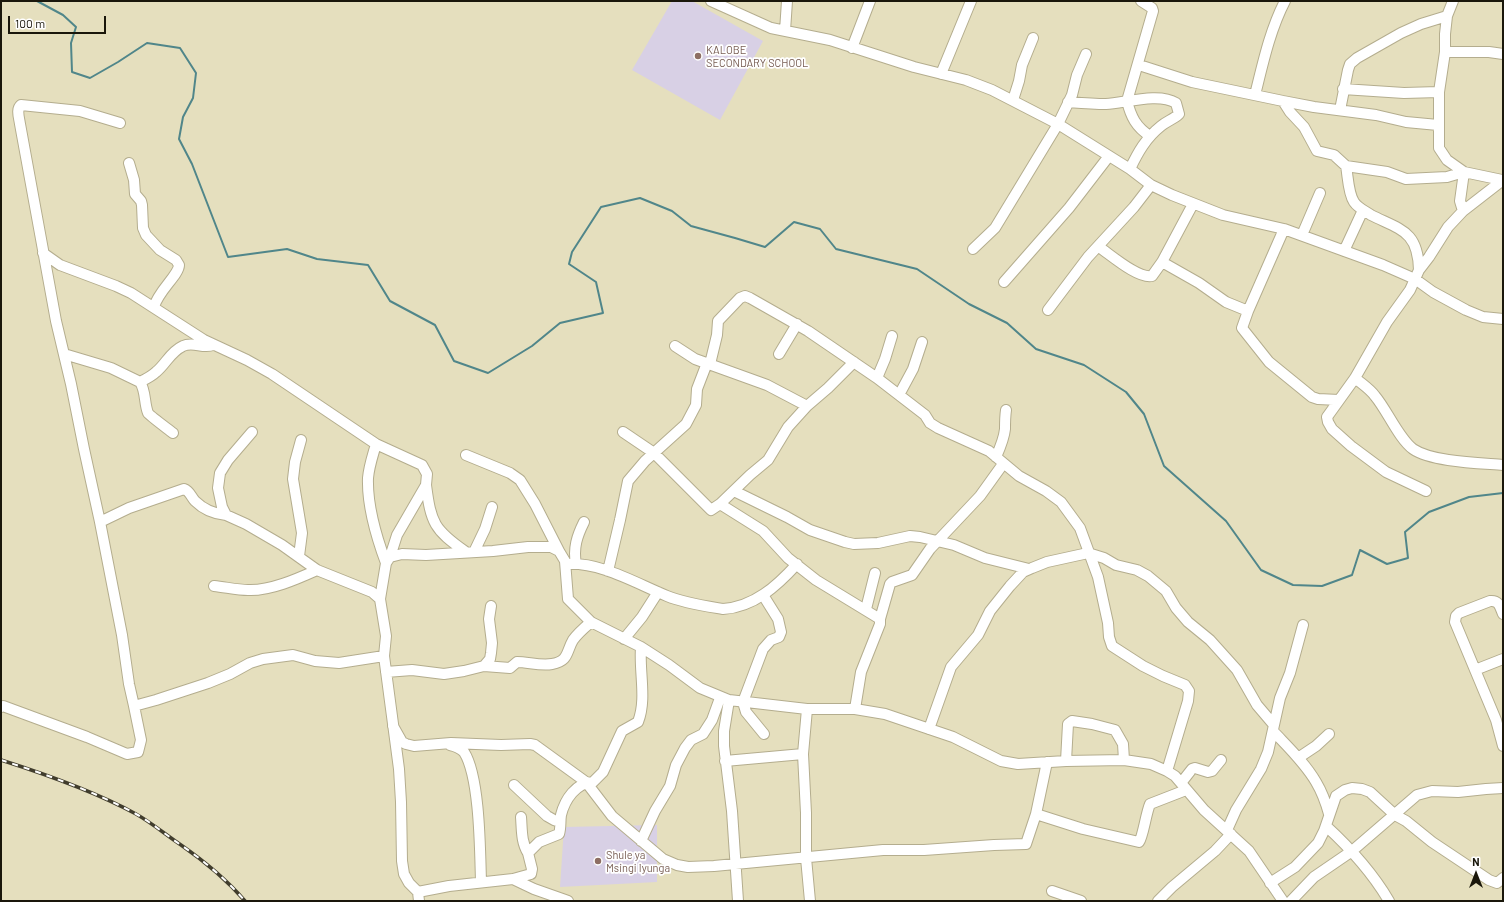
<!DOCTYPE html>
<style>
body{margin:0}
#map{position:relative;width:1504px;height:902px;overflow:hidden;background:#e5dfbe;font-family:Barlow,sans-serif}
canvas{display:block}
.frame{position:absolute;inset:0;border:2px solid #1a170b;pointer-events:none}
.north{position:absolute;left:1456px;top:854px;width:40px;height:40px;-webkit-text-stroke:3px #fff;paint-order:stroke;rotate:0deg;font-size:11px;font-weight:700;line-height:16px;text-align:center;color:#1a170b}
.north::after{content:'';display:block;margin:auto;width:14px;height:18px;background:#1a170b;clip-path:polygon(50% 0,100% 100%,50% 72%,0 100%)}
.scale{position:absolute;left:8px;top:16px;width:98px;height:18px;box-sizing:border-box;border:2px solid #1a170b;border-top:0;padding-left:5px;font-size:12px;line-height:14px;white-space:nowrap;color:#1a170b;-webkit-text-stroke:3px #fff;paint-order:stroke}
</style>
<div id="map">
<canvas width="1504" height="902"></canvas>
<div class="frame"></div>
<div class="north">N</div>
<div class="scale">100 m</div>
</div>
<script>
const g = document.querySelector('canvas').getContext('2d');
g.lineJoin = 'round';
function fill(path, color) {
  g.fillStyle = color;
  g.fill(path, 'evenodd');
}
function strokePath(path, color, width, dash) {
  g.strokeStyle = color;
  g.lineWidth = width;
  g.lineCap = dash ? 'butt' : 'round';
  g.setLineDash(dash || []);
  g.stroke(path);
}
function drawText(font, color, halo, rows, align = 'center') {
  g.font = font + ' Barlow,sans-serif';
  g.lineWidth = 3.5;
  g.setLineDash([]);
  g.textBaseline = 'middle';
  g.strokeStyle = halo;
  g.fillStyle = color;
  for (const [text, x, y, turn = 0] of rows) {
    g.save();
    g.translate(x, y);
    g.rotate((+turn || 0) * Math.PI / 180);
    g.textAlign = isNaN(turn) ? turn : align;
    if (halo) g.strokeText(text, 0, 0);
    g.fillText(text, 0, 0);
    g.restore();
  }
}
fill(new Path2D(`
 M672 1H692L763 41 720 120 632 70Z
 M657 825V882L560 887 564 827Z`), '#d8d0e5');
strokePath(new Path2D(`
 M37 1 63 15 76 27 71 43 72 72 90 78 118 62 147 43 180 48 196 73 193 98 183 117 179 139 192 164 228 257 287 249 317 259 368 265 390 301 435 325 454 361 488 373 532 346 560 323 603 313 596 282 569 264 572 252 601 207 640 198 672 211 691 226 735 238 765 247 794 222 820 229 836 249 917 269 969 304 1007 323 1036 349 1084 365 1126 392 1144 414 1164 466 1226 521 1261 570 1293 585 1322 586 1352 575 1360 550 1387 564 1408 558 1405 532 1429 512 1469 497 1503 493`), '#50868a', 2);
const minor = new Path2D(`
 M711 1 771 28 830 40 914 67 966 80 992 90 1058 124 1130 169 1151 185 1172 195 1223 215 1284 229 1383 265 1415 279 1433 292 1466 310 1483 317 1503 319
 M1141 1 1152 8 1153 11 1127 101C1131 117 1136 127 1150 136
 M1453 1 1447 16 1445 34V52L1439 92V148L1447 160 1464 172 1460 201 1463 211
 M785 31 787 1
 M852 48 870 1
 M1445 52H1489L1503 54
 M1139 65 1192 82 1283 101 1314 107 1376 115 1406 122 1438 125
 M941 74 971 1
 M1343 89 1404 93 1439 92
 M1255 95C1263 63 1270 30 1285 1
 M1013 100 1019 81 1022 65 1033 38
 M1283 101 1290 112 1304 127 1317 151 1334 155 1346 166 1387 172 1406 179 1447 177 1464 172 1502 180
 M1068 102C1081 103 1093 104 1106 104 1125 103 1159 92 1176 103L1179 114C1174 119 1167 121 1161 126 1146 138 1138 152 1130 169
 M1340 110 1348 70 1350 64 1357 58 1401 33 1421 24 1447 16
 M120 123 80 111 21 105C16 109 19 117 20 124L56 321 71 384 84 449 100 522 122 635 129 684 134 706
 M129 163 134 180 135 194 141 201 142 205 143 228 146 235 160 250 176 260 179 265C179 275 158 291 154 307
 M1346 166C1348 176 1348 193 1354 202 1358 208 1365 211 1371 215 1401 230 1418 231 1419 270
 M1284 229 1248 311 1242 328 1269 362 1312 397 1318 399 1339 400
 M1302 235 1320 193
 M1099 247C1111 255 1138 279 1152 276L1162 262 1193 204
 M973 249 995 228 1058 124 1072 95 1077 75 1086 54
 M1344 251 1363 210
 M43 253 60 265 116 286 131 293 204 340 247 360 272 374 376 444 422 465 427 474 426 485 397 535 390 557
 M1162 262 1199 283 1226 302 1248 311
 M1004 282 1069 208 1109 156
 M1048 310 1088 257 1134 207 1151 185
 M675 346 695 359 767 385 807 406
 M64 354 111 368 140 382C146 391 144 403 148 413 150 416 168 429 173 433
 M779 354 797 324
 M710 364 717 335 718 321 740 298 745 296 750 298 808 331 877 378 925 415 930 423 938 428 989 451 1019 476 1046 491 1061 502 1080 528 1098 577 1108 623 1109 637 1112 646 1143 666 1163 676 1185 685 1189 691 1188 701 1167 771
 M877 378 885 359 892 336
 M1355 378C1362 384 1370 389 1375 396 1387 410 1399 439 1413 449 1432 462 1479 463 1503 465
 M140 382C146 379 152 376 156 372 166 364 170 352 183 346 193 341 203 349 213 345
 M899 395 913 369 922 342
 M252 432 228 460 220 473 218 488 222 507 226 515 246 524 282 545 317 570 372 592 380 599
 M623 432 654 453 711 510 720 504 750 475 768 460 788 427 807 406 828 388 854 362
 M376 444C373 455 369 466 368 478 367 506 376 536 386 563
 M466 455 510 473 520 480 535 504 559 551
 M996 457C1000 448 1004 439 1005 429 1005 422 1005 417 1006 410
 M426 485C431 523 434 530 466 552
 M734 491 787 517 810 530 845 542 854 544 878 543 910 536 920 537 954 545 985 558 1029 569
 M1426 491 1386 472 1351 446 1332 429 1328 422 1327 417 1355 378 1387 322 1410 290 1419 270 1429 257 1448 227 1463 211 1503 180
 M720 504 763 531 788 558 816 580 880 619V624L861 672 855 709
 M100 522 129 508 184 489C190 491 191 497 195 501 203 509 215 514 226 515
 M474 552 485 529 492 507
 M299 556 302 533 293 479 295 462 301 440
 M566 564C601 562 635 583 667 596 684 603 705 606 723 609 754 607 777 586 797 564
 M576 564C573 548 577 536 584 522
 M608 571 620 520 628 481 645 461 686 424 696 405 697 389 707 363
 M214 586C225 587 237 590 248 590 270 591 297 579 317 570
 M763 595 778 619 781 632 779 637 771 640 763 649 743 702 746 712 764 734
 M866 609 875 573
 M1503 614C1500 607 1499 600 1490 601L1459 613 1456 616 1455 622 1496 720 1503 746
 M880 619 890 584 892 582 912 575 930 549 980 496 1003 464
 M624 639 642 617 658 592
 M384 656 399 769 401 802 402 861 404 874 409 883 418 892 419 901
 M484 666 490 659 491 653 492 643 489 619 491 606
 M1475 670 1503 659
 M386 672 412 670 444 674 464 671 484 666 510 668 517 662C528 662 540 666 552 664 569 661 566 652 573 640 578 633 584 628 591 622
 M729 700 724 731V746L732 811 738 901
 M1 707 3 706 87 737 127 754 138 752 141 740 134 706 156 700 208 683 230 674 250 663 263 659 293 655 315 661 339 663 384 656 386 636 380 599 386 563 390 557 402 554 426 555 493 551 528 547H551L559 551 565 561 568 599 591 622 641 647 669 665 700 688 729 700 807 709H855L885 714 953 737 1001 761 1018 764 1066 761 1124 760 1151 764 1167 771 1175 776 1204 810 1249 851 1283 901
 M807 709 803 754 806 813V858L810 901
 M393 726 402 742 406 744 414 746 451 743 501 745 530 744 535 745 586 782 612 816 663 859 677 865 688 867 714 866 883 850H924L994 845 1026 844 1036 814 1047 762
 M929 729 951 667 978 635 990 611 1010 586 1023 572 1032 568 1047 562 1088 553 1104 558 1116 565 1137 570 1148 576 1166 591 1176 608 1188 622 1210 640 1237 670 1257 705 1274 725
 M1273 731C1288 747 1305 763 1316 782 1322 792 1326 803 1329 814
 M450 745C455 746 460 748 464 752 480 777 480 851 481 882
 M1298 758 1316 746 1329 734
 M725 761 803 754
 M1066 761 1068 724 1072 721 1092 724 1115 730 1123 744 1124 760
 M1181 783 1192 769 1195 768 1208 772 1212 771 1221 760
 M514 785 547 816 554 820 560 822
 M1036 814 1083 829 1139 842C1143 837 1146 813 1150 804L1186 790
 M521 817C522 829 521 842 528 853
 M1326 826C1350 848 1372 872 1389 901
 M1227 830 1236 810 1261 769 1268 752 1280 698 1290 673 1303 625
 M641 841 655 811 670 786 676 765 685 748 691 740 703 734 712 720 720 698
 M513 879 531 874 532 869 528 853 539 842 559 834C561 828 560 821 561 815 565 799 576 783 593 782L603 772 622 731 638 722C647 699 639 672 641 647
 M1270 883 1295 867 1318 843 1324 831 1336 796 1345 790 1352 788 1362 789 1370 792 1395 815 1406 821 1432 842 1489 880 1497 883 1503 878
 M1052 891 1081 901
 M418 892 449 886 513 879 534 889 568 901
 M1158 901 1172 887 1215 851 1231 834
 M1291 901 1314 877 1352 851 1417 795 1432 791 1458 792 1486 789 1503 788`);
strokePath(minor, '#b4ad8e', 12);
strokePath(minor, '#fff', 10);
const rail = new Path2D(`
 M1 760C45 774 96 792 136 814 152 823 166 835 181 845 204 861 227 880 245 901`);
strokePath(rail, '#413d2d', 3.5);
strokePath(rail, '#fff', 2, [6]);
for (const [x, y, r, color] of [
 [698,56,4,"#8d6e63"],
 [598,861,4,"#8d6e63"]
]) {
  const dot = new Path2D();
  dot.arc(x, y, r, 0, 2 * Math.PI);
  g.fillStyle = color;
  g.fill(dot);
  strokePath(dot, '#fff', 1.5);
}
drawText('11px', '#785e54', '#fff', [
 ["KALOBE",706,50],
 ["SECONDARY SCHOOL",706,63],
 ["Shule ya",606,855],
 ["Msingi Iyunga",606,868]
], 'left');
</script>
